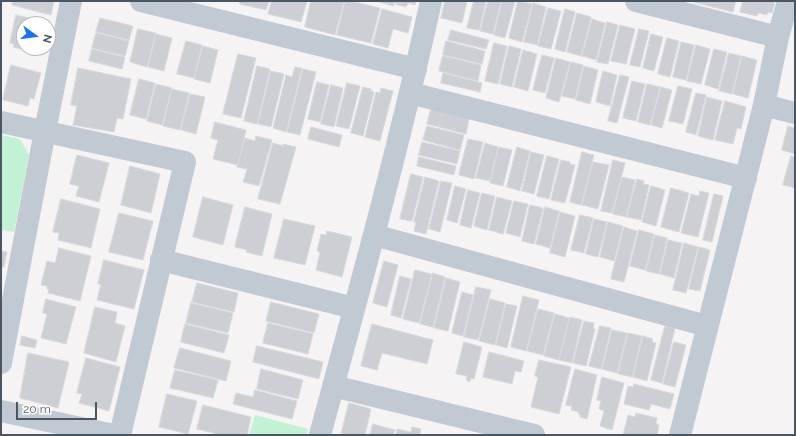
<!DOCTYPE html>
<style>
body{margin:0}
#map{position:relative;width:796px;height:436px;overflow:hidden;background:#f5f3f3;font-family:Raleway,sans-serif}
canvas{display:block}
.frame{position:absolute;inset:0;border:2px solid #4a5661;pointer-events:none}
.north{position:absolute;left:16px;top:16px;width:40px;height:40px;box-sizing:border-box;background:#fff;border:1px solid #b7bbc0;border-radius:50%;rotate:104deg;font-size:11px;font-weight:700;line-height:16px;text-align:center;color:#4a5661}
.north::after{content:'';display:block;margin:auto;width:14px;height:18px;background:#1a73e8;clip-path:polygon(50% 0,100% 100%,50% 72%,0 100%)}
.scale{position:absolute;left:16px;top:402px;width:81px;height:18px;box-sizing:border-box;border:2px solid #4a5661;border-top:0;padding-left:5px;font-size:12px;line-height:14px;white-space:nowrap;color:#4a5661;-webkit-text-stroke:3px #fff;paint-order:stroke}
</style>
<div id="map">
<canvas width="796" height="436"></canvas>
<div class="frame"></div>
<div class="north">N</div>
<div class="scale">20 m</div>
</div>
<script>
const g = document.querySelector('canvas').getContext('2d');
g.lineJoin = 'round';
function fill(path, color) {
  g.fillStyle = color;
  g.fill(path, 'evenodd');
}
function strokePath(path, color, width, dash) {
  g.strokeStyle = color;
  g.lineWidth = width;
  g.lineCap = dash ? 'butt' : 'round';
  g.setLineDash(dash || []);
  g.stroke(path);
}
fill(new Path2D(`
 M1 135 20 139 29 155 14 232 1 230Z
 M255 415 308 429 306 435H249Z`), '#c3f1d5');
const building = new Path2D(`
 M13 1H54L51 15 12 5Z
 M240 1H269L266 10 240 4Z
 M272 1H307L301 22 268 14Z
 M311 1H344L335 35 305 27Z
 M345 1H351L380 8 371 43 337 35Z
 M380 1H395L393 6 380 2Z
 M396 1H416L415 5 408 3 406 7 395 4Z
 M445 1H467L462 23 441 18Z
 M474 1H486L479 30 467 28Z
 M488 1H501L493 34 480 31Z
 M502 1H515L505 38 494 35Z
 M518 1 532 4 522 42 509 38Z
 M693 1H736L733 12 693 2Z
 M743 1H775L772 13 768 12 767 15 758 13 757 16 740 12Z
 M533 3 546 7 537 45 524 42Z
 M548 8 561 11 551 49 538 46Z
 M382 9 412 17 408 33 393 29 388 48 373 44Z
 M565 9 575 12 565 52 555 49Z
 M577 13 591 17 581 56 567 52Z
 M16 15 50 23 48 34V24H24V48H45L43 54 13 47 14 44 10 43Z
 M100 18 133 26 129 40 96 32Z
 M592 19 605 23 596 60 582 56Z
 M607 22 618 25 608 64 597 62Z
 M620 25 635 29 626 64 611 61Z
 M138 29 156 33 147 67 130 62Z
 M639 29 649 31 640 67 630 65Z
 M451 30 489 40 486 49 448 40Z
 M96 33 129 41 125 56 92 48Z
 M156 34 172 38 164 71 148 67Z
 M651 34 663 37 654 71 643 68Z
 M667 38 679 41 670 77 658 74Z
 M186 41 202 45 194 78 177 74Z
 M446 41 485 51 482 64 443 55Z
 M681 42 694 45 686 80 673 77Z
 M494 43 507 46 498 84 485 81Z
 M696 45 710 49 701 84 687 81Z
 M203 46 218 50 210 83 194 79Z
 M509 46 521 49 512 87 500 84Z
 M92 49 125 57 122 69 89 61Z
 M714 49 727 52 718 89 705 85Z
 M523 50 537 54 528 91 514 87Z
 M729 53 741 56 732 94 719 91Z
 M238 54 256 58 241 118 223 114Z
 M542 55 554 58 545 93 533 90Z
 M443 56 481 65 478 81 439 71Z
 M742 56 757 60 748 98 733 94Z
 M556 58 570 62 559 102 546 98Z
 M571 62 583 65 575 99 562 96Z
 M11 65 41 73 34 99 30 98 28 106 3 100Z
 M257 66 270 69 257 124 244 121Z
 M584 66 598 70 590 104 576 100Z
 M295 67 302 68 286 132 273 128 286 75 292 77Z
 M78 68 131 79 123 119 117 118 114 132 73 125 77 106 71 105Z
 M303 69 316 72 300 135 287 132Z
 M271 71 284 74 271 127 258 124Z
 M603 71 617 75 610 106 596 102Z
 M443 73 482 83 480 92 441 83Z
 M620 75 629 77 617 123 608 121Z
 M139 79 155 83 146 119 130 115Z
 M632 81 645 84 636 121 623 118Z
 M317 82 329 85 320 122 308 119Z
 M347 83 360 86 349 129 336 126Z
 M156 84 172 88 162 125 147 121Z
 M647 84 660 87 650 125 638 122Z
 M331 85 343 88 334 127 321 124Z
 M678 86 692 89 683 124 669 121Z
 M363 87 371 89V91L374 92 363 136 351 133Z
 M661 87 672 90 662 128 651 125Z
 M381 88 393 91 380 141 365 137 376 92 380 93Z
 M172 89 189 93 180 130 163 126Z
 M696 93 706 95 696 135 686 132Z
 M190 94 205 97 196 134 181 130Z
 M707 97 722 101 713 140 698 136Z
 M725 101 746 107 741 129 737 128 733 144 715 140Z
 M431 109 469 119 466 134 427 124Z
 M215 122 246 130 238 165 213 159 218 140 211 138Z
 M427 126 464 135 460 150 423 140Z
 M788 126 795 128V154L782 150Z
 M311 127 342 135 339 147 308 139Z
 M256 136 272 140 259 186 243 182 247 169 237 167 245 138 255 141Z
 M468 139 483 142 474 179 459 175Z
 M422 142 460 151 457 164 419 155Z
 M273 143 283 146V144L296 147 280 204 258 199Z
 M485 143 498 147 490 181 476 178Z
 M499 147 512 150 503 186 490 183Z
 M517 147 530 151 520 191 507 187Z
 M531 152 544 155 534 194 522 191Z
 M582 152 594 155 581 205 570 202Z
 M77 155 109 163 99 202 76 196 79 186 70 184Z
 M547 156 559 159 549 199 537 196Z
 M791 156 795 157V188L783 185Z
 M419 157 456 166 454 175 417 166Z
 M561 160 570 162V164L575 165 565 203 551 200Z
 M613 160 625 163 612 213 601 211Z
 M593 162 609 165 598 209 582 205Z
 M130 166 160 174 151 213 121 205Z
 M411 174 423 177 412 221 400 219Z
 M425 177 439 181 426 234 414 231 416 222H414Z
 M622 177 635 180 626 217 613 214Z
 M637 179 644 181 643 184 649 185 641 220 627 217Z
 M441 181 452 183 440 232 429 229Z
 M455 186 466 189 457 223 447 220Z
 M651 186 665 190 656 226 642 222Z
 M671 188 689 193 679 232 661 227Z
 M468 190 480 193 471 228 460 225Z
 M700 191 709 193 698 237 681 233 691 194 699 196Z
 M482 193 495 196 487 230 474 226Z
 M714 194 723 196 712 242 703 240Z
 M203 197 233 205 223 245 193 237Z
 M497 197 512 201 503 234 489 230Z
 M61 199 100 209 91 248 58 240 59 233 53 232Z
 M514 201 528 204 520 237 506 233Z
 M530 205 543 208 534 244 522 241Z
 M245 207 272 214 262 256 246 252 247 250 235 247Z
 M545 207 559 211 550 248 536 244Z
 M560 212 575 216 565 257 550 253Z
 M119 213 153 221 143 260 109 252Z
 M580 215 593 218 584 253 571 250Z
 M284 219 315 226 305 265 274 258Z
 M594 219 607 222 598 257 586 254Z
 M608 222 623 226 614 261 600 257Z
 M624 227 637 231 624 282 611 279Z
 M639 230 654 234 645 270 630 266Z
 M327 231 352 237 342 277 316 270 320 252 317 251 321 234 326 235Z
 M655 235 667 238 659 274 646 271Z
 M668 240 682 243 674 278 660 274Z
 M684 243 698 247 686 293 673 290Z
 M699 247 710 250 700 291 689 289Z
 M59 248 91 256 80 301 48 293 49 289H47V286L41 285 47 261 55 263Z
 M1 251 7 252 4 267H1Z
 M104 260 144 270 134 309 97 300 101 284H98Z
 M384 261 398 265 387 307 373 303Z
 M415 270 432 274 419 323 403 319Z
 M433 273 445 277 433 327 420 324Z
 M400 276 411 279 401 318 391 315Z
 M446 278 460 282 448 331 434 328Z
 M197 283 238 293 234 312 192 302Z
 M476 287 491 290 478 340 464 337Z
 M462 292 473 295 463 336 452 333Z
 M523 296 539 300 526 351 511 347Z
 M46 299 76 307 66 344 41 338 47 314 43 313Z
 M490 299 505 303 495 345 479 341Z
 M271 302 319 314 314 333 266 321Z
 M191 303 233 313 228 333 186 323Z
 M506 304 517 306 507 348 496 345Z
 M95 307 117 312 115 323 125 326 116 362 84 353Z
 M538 309 554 313 543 355 527 351Z
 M555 314 569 318 559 360 544 356Z
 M570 317 582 320 572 363 559 360Z
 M584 321 594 323 593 329H595L586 366 573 363Z
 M268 323 313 334 308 354 263 343Z
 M185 324 229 335 224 353 181 342Z
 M372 324 433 340 427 364 382 353 377 370 361 366Z
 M600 326 611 328 601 369 589 366Z
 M665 326 675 328 662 383 651 380Z
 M612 330 627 333 617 373 602 369Z
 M628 333 642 336 632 377 618 374Z
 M22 336 37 340 35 348 20 345Z
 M643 336 653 339 652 342 656 343 647 381 633 377Z
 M464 342 482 347 474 379 471 378 470 382 466 380 467 376 456 374Z
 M674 342 686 345 675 387 663 384Z
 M257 346 323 362 319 379 253 362Z
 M180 348 231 361 226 381 174 368Z
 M489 352 524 361 521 372 515 371 512 384 483 377Z
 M28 353 69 362 58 408 20 398Z
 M86 358 120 367 109 411 79 403 82 394 77 393Z
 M539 360 571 367 559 414 531 407 538 377 535 376Z
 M261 369 303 380 298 399 257 389Z
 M575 369 597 375 587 419 580 417V414H578L579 412 571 410 572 406 566 405Z
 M175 370 218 380 213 398 170 388Z
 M602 377 624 383 612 430 600 426 604 411 599 409 601 401 597 400Z
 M634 384 674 394 670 409 651 404 649 410 624 404 628 386 633 387Z
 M255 390 297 401 292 419 233 404 236 393 253 397Z
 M167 394 197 401 188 434 159 427Z
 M349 403 371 409 365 435H341Z
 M203 405 251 417 247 435H213L214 433 197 429Z
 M636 413 657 418 656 424 659 425 657 435H623L628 415 635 417Z
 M373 424 395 430 393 435H370Z
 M412 427 421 429 420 435H396L397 429 411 432Z`);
fill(building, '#cdcfd5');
strokePath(building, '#d7d9de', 1);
strokePath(new Path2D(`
 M141 1 416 69
 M636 1 778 37
 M410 93 746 178
 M764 105 795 113
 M1 122 185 162 120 435
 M374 235 707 326
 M161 260 354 308
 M1 363 45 131 71 1
 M333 386 534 435
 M1 411 114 435
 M320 435C359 291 399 147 431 1
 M680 435 764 105 778 37 788 1`), '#c1cad2', 22);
</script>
